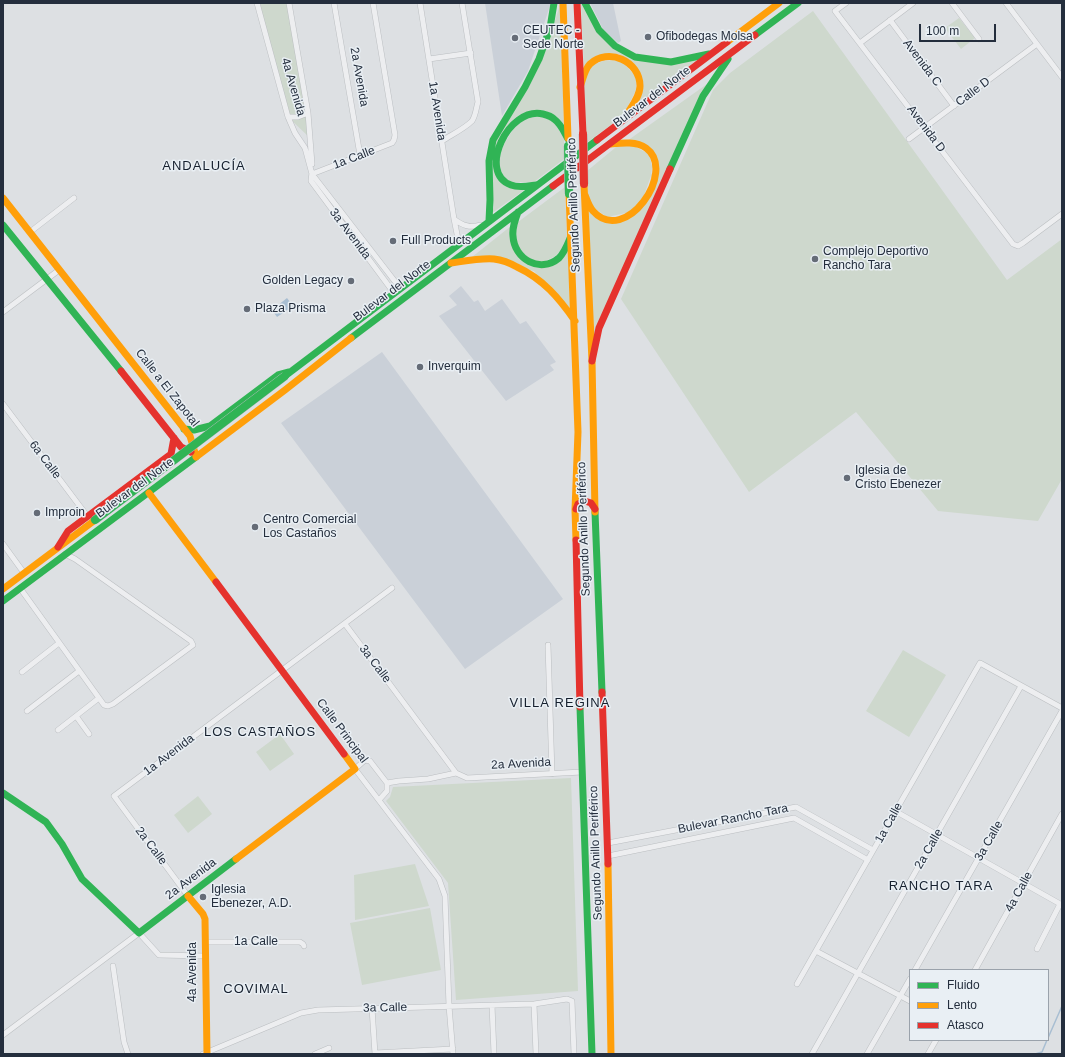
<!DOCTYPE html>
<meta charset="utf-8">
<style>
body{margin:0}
#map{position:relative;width:1065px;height:1057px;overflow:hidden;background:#dde0e3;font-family:Arial,sans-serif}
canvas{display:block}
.frame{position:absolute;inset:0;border:4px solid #242e3d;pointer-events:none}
.legend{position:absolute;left:909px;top:969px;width:140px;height:72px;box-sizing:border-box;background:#e9eff4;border:1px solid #9aa2ab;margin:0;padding:5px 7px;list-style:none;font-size:12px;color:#242e3d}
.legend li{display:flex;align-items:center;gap:8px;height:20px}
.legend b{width:20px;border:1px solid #9aa2ab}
.scale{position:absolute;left:919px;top:24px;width:77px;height:18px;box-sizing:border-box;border:2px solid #242e3d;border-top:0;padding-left:5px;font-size:12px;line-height:14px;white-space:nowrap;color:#242e3d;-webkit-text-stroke:3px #e9eff4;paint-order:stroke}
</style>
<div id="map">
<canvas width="1065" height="1057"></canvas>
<div class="frame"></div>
<ul class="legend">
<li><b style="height:5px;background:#30b455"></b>Fluido</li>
<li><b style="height:5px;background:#ff9f0a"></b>Lento</li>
<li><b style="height:5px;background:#e5322d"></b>Atasco</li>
</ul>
<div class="scale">100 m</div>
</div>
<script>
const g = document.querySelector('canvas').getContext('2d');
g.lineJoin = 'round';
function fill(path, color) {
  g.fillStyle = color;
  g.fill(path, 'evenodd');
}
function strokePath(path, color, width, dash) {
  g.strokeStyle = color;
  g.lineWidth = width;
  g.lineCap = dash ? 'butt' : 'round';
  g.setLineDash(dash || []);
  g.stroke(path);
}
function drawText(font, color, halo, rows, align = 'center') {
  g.font = font + ' Arial,sans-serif';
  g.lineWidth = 3;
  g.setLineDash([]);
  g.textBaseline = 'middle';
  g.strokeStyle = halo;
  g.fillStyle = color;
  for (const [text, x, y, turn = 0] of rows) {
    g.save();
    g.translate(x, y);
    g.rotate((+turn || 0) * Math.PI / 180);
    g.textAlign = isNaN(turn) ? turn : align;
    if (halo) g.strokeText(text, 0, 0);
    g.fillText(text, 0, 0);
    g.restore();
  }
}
fill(new Path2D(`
 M485 3H551L528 71 502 116Z
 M590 3H613L621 41 618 43 603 29Z
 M461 286 474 302 478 300 485 311 502 299 520 324 526 321 556 362 550 365 554 370 506 401 439 316 457 305 449 296Z
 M382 352 563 599 465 669 281 423Z`), '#cad0d8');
fill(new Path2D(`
 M257 3H289L310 138 288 117Z
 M582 3 596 28 637 60 701 57 633 108 642 82 619 54 584 69 581 5Z
 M560 5 564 127C558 116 549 110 537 110 492 111 474 197 527 188L492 213 494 207C492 185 488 163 495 141L532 79 551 33Z
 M813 11 1007 280 1062 239V479L1038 521 938 511 856 412 749 492 621 299 713 90 730 73Z
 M959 18 975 38 961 49 945 28Z
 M621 60 636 77V90L623 116 585 144 582 86 588 71 597 61Z
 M707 84 593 341 588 207 615 222 648 200 654 152 627 141Z
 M533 114 553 121 564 138V159L534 182H510L503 175 499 165 501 149 517 123Z
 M621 143 632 145 649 154 653 170 643 198 635 208 626 213 607 217 593 207 588 196 587 171Z
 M565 187 567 239 564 247 551 261 531 262 517 247 516 231 518 222Z
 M511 226 510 239 533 267 568 250 570 311 534 271 472 257Z
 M903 650 946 675 909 737 866 711Z
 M280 734 294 754 270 771 256 752Z
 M571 778 578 991 456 1000 448 883 386 801 390 797 393 787Z
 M198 796 212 814 188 833 174 815Z
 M415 864 429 906 355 920 354 875Z
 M430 908 441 970 362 985 350 923Z`), '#ced8cd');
fill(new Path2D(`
 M287 298 293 306 277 317 272 310Z`), '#a8bed2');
strokePath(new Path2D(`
 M1048 1038 1062 1006
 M1035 1054 1042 1052 1047 1040`), '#a8bed2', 1.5);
const street = new Path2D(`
 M257 3 288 117 295 133 305 148 312 174 400 288
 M289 3 308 113 312 164
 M334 3 360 155
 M420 3 454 219 459 244
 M846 3 835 11 1013 244 1018 246 1023 243 1062 214
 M952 3 979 39
 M1006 3 1062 77
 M890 20 954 106
 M860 43 913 3
 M429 59 471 53
 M288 117H298L308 113
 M909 139 1037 44
 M442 141C451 135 464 129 472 121 476 115 476 108 478 102L462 3
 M312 172 311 181 394 293
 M312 174 392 143 394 140 395 135 373 3
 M454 219C463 226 470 228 481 225
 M30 232 74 198
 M3 312 59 270
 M3 404 88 517
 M3 544 24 573
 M20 588 104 705 108 706 113 704 193 645 191 641 75 559 65 554
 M345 624 456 773 467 778 582 772
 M548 645 552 774
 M22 672 59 643
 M27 711 79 671
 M76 716 89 734
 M58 730 99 698
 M387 783 399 781 428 779 456 773
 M379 800 387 791V783L370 761 365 760 355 769 439 879 445 896 449 1006 453 1054
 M895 811 1062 905
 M608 843 796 807 873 850
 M608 856 794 818 868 860
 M188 896 114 796 392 588
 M205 942H300L303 944 304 946
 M1037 949 1060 904
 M816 951 910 1001
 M113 966 124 1042 128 1054
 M915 970 1062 711
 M975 970 1062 814
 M797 984 980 663 1062 708
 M534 1004 536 1054
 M492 1005 494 1054
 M372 1008 375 1054
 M3 1035 139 933 159 955 205 956
 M375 1053 453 1049
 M203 1054 301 1013 318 1010 534 1004 567 999 572 1001 574 1054
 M315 1054 329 1048
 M812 1054 1021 686
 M867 1054 910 979
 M928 1054 936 1040`);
strokePath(street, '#bbbec1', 6);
strokePath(street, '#edeef0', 5);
strokePath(new Path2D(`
 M585 3 599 30 615 46 635 57 671 62 709 54
 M755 35 798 3
 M670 169 703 96 728 59
 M536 185C528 186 519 188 511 185 477 173 508 106 543 114 547 115 551 116 554 119 561 124 564 132 568 139
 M518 212C515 220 512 228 513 236 514 259 540 274 559 258 565 252 568 243 571 236
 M489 221 490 200 489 161 493 140 525 87 539 59 550 28 554 3
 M3 225 121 371
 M351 338 553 186
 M285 376 597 140
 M184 429 194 430 210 426 278 375 289 372
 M595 512 602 692
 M3 601 196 457
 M580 707 592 1054
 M3 793 46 822 62 844 82 879 139 933 236 859`), '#30b455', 7);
strokePath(new Path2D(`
 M563 3 568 138
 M727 42 779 3
 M580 87C583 80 584 70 590 64 608 47 640 61 640 86 640 96 632 106 627 114
 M584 184 592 361 595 512
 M569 194 578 432 575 510 576 540
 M585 195C587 200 589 207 593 211 625 247 678 171 646 148 636 141 621 143 610 144
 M3 198 190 436 195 453
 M451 263C465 261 480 258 494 259 502 260 510 263 517 267 543 279 559 298 575 321
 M196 457 285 390 351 338
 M149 493 216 582
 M3 589 95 520
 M236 859 355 769 344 754
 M608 864 611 1054
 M188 896 203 914 205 919 207 1054`), '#ff9f0a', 7);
strokePath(new Path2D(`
 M577 3 583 134
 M597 140 727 42
 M553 186 755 35
 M592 361 599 328 670 169
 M121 371 181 447 191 452
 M576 509 578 504 585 501 591 503 595 509
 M576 540 580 707
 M58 547 68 531 171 454 174 438
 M216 582 344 754
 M602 692 608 864`), '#e5322d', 7);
const fastBridge = new Path2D(`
 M568 146 569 194
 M95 520 285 376`);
const jamBridge = new Path2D(`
 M583 134 584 184`);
strokePath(fastBridge, '#b9bdc1', 9, []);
strokePath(jamBridge, '#b9bdc1', 9, []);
strokePath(fastBridge, '#30b455', 8);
strokePath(jamBridge, '#e5322d', 8);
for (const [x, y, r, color] of [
 [648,37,4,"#656c77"],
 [515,38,4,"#656c77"],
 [393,241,4,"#656c77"],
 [815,259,4,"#656c77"],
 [351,281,4,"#656c77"],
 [247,309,4,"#656c77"],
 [420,367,4,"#656c77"],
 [847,478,4,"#656c77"],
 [37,513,4,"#656c77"],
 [255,527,4,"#656c77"],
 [203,897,4,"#656c77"]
]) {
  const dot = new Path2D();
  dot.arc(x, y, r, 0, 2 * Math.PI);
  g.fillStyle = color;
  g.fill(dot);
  strokePath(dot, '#e9eff4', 1.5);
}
drawText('12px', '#242e3d', '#e9eff4', [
 ["CEUTEC -",523,31],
 ["Sede Norte",523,45],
 ["Ofibodegas Molsa",656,37],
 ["Full Products",401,241],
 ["Complejo Deportivo",823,252],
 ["Rancho Tara",823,266],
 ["Golden Legacy",343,281,"right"],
 ["Plaza Prisma",255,309],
 ["Inverquim",428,367],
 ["Iglesia de",855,471],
 ["Cristo Ebenezer",855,485],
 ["Improin",45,513],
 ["Centro Comercial",263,520],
 ["Los Castaños",263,534],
 ["Iglesia",211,890],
 ["Ebenezer, A.D.",211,904]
], 'left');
drawText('12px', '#242e3d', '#e9eff4', [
 ["Avenida C",922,63,53],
 ["2a Avenida",359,77,80],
 ["4a Avenida",293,87,74],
 ["Calle D",973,92,-37],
 ["Bulevar del Norte",652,97,-37],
 ["1a Avenida",437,111,81],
 ["Avenida D",926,129,53],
 ["1a Calle",354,158,-21],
 ["Segundo Anillo Periférico",574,205,-92],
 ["3a Avenida",350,234,53],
 ["Bulevar del Norte",392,291,-37],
 ["Calle a El Zapotal",167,388,52],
 ["6a Calle",45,460,53],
 ["Bulevar del Norte",135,488,-36],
 ["Segundo Anillo Periférico",584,529,-92],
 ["3a Calle",375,664,53],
 ["Calle Principal",342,731,53],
 ["1a Avenida",169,755,-37],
 ["2a Avenida",521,764,-3],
 ["Bulevar Rancho Tara",733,819,-11],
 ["1a Calle",889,823,-61],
 ["3a Calle",989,841,-60],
 ["2a Calle",151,846,53],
 ["2a Calle",929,849,-60],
 ["Segundo Anillo Periférico",596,853,-92],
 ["2a Avenida",191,879,-37],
 ["4a Calle",1019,892,-61],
 ["1a Calle",256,942],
 ["4a Avenida",193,972,-90],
 ["3a Calle",385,1008,-1]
]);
g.letterSpacing = '1px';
drawText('13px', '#16202e', '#e9eff4', [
 ["ANDALUCÍA",204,166],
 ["VILLA REGINA",560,703],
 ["LOS CASTAÑOS",260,732],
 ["RANCHO TARA",941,886],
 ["COVIMAL",256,989]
]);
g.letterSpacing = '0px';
</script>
